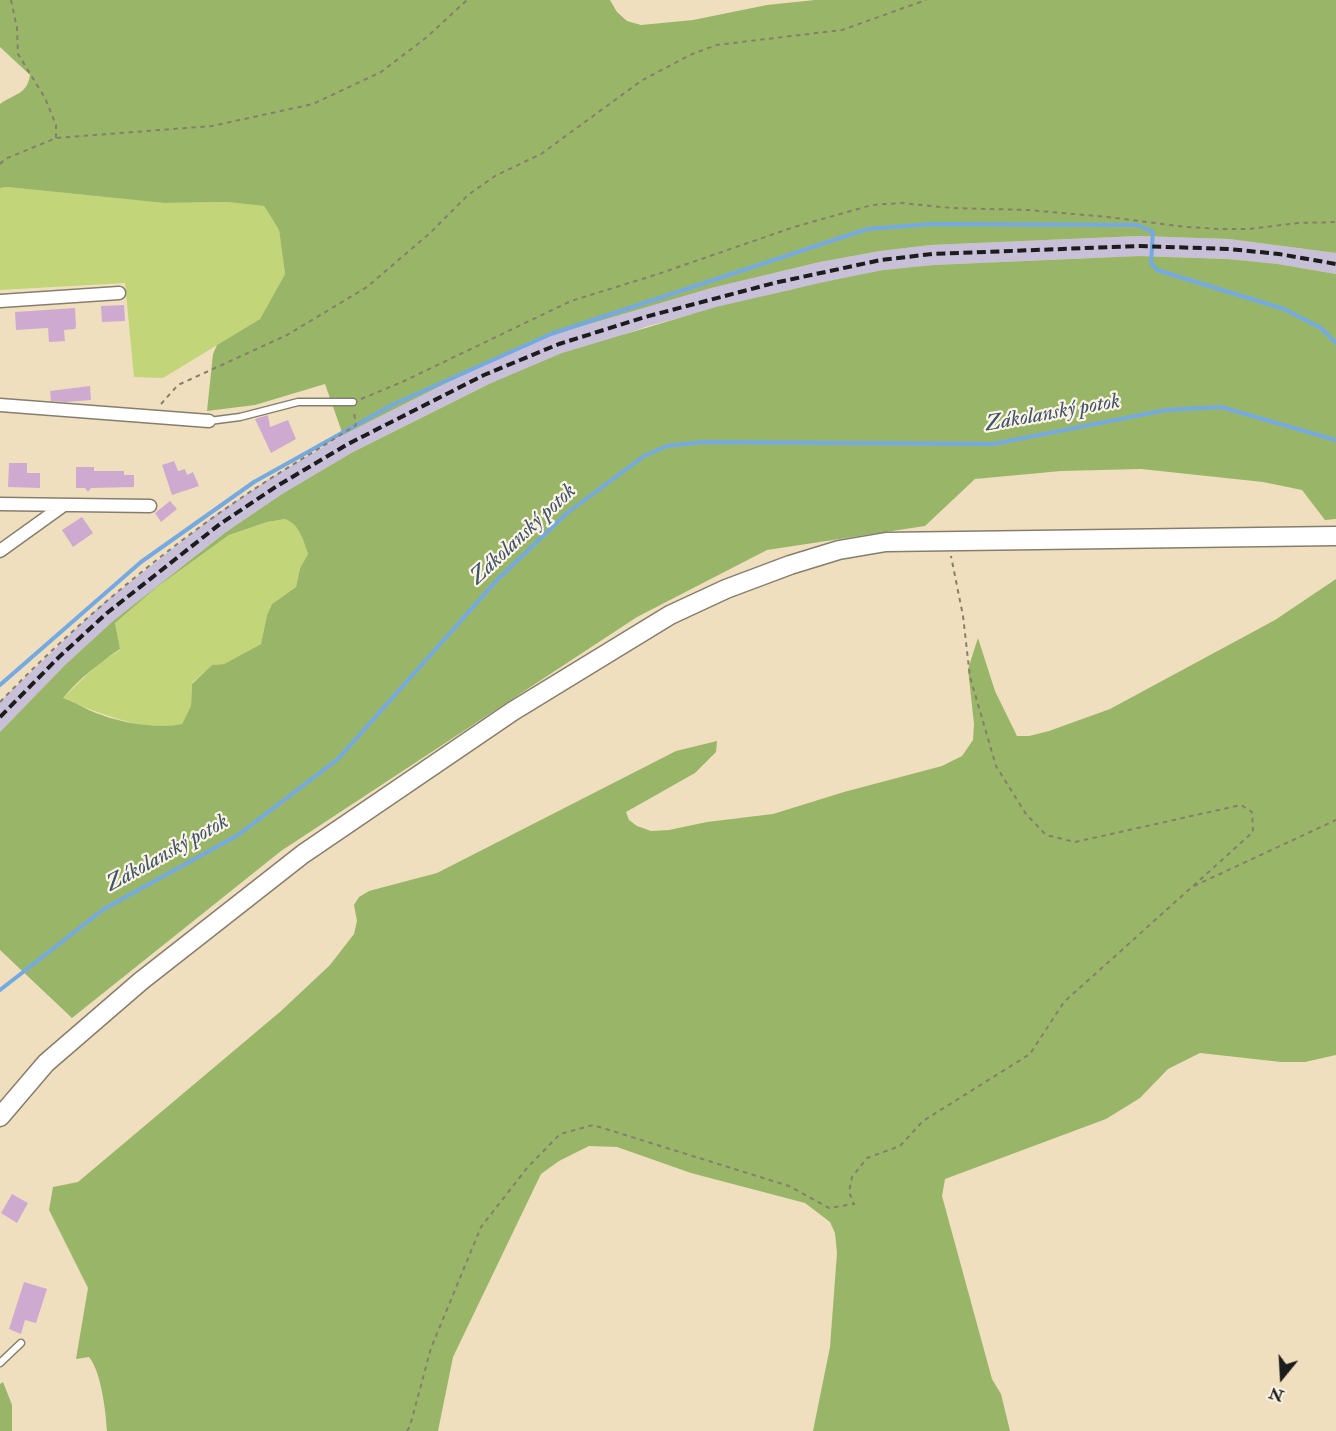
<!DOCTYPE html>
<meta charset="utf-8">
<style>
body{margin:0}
#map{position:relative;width:1336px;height:1431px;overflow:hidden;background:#efdfbe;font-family:"IM FELL Double Pica",serif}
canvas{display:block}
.north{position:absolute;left:1252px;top:1347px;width:60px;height:60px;-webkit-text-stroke:4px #fcf5e5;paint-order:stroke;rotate:198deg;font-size:16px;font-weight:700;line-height:24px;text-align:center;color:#1c1c1c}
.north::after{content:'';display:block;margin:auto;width:21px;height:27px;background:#1c1c1c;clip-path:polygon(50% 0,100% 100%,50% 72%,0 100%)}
</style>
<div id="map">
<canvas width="1336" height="1431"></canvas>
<div class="north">N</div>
</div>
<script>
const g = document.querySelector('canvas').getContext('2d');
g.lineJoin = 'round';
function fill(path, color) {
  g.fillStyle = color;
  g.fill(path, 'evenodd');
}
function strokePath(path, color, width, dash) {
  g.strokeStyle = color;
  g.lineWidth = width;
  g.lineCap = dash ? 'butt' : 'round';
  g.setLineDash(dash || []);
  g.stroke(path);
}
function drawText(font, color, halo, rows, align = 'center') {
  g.font = font + ' "IM FELL Double Pica",serif';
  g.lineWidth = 4.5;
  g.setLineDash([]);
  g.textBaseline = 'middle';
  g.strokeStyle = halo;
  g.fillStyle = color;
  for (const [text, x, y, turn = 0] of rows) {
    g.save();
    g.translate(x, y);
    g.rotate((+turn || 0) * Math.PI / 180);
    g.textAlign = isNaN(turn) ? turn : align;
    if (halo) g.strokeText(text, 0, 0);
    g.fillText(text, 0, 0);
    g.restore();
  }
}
fill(new Path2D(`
 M1139 236 1229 239 1336 253V274L1278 264 1228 259 1139 256 933 265 883 270 776 293 648 326 489 384 353 452 282 494 226 532 113 621 65 665 0 732V702L10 692 100 606 214 516 272 477 343 435 480 366 555 334 642 307 710 288 820 262 880 251 931 245Z`), '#c8bfd8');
fill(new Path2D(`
 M7 187 164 203 227 202 264 206 279 230 285 274 260 319 163 378 134 377 125 283 0 290V188Z
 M285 519C300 525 303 540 308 554L300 568 296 587 272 604 267 615 261 644 224 664 212 665 192 683 191 706 182 724C150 731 119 720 89 709 80 706 73 701 63 698L99 663 120 650 115 623 157 587 229 535 267 522Z`), '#c2d578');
fill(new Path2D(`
 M0 0H610L617 12 627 21 641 25 693 20 767 5 815 0H1336V253L1229 239 1139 236 931 245 880 251 820 262 711 288 555 334 480 366 343 435 325 384 255 405 207 411 213 354 217 345 260 319 285 274 279 230 264 206 227 202 164 203 7 187 0 188V104C15 93 27 95 30 75L0 47Z
 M1139 256 1228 259 1278 264 1336 274V519L1325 520 1302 490 1263 482 1141 469 1061 471 975 479 925 526 767 550 637 617 281 851 72 1018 0 950V732L65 665 113 621 226 532 282 494 353 452 489 384 562 353 716 307 824 282 883 270 933 265ZM285 519C300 525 303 540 308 554L300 568 296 587 272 604 267 615 261 644 224 664 212 665 192 684 191 706 182 724C155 730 110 721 85 708 77 704 72 701 63 698 79 679 99 663 120 649L115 623 157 587 229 535 267 522Z
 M1336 579V1055L1305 1062H1281L1200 1053 1168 1069 1140 1098 1106 1119 945 1179 942 1196 992 1379 1001 1394 1010 1431H813L830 1347 837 1253 835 1233 830 1222 805 1203 691 1173 617 1147 589 1146 559 1161 541 1174 453 1357 438 1431H107C106 1412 101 1371 89 1357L76 1359 88 1288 49 1210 53 1187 78 1182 281 1011 330 965 354 934 357 921 354 905 359 897 369 891 437 873 676 751 717 741 716 752 695 773 626 812 629 820 637 826 651 831 669 830 707 822 773 814 844 792 942 766 962 756 973 740 974 724 968 669 978 638 995 691 1017 736H1029L1049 731 1110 709 1275 620Z
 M3 1382 12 1405V1431H0V1384Z`), '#99b668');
strokePath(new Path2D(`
 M0 685 141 562 254 482 392 405 551 334 867 229 932 224 1137 225 1153 232 1151 263 1157 270 1284 309 1321 328 1336 343
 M0 990 104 909 238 835 338 759 497 580 567 513 644 456 667 446 703 442 993 444 1166 410 1221 407 1336 440`), '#75a9e2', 4);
fill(new Path2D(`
 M124 305 125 321 102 322 101 306Z
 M75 308 76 326 75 329 64 330 65 341 49 342 48 328 16 330 15 312Z
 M90 386 91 400 66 402 51 401 50 391Z
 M268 415 270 427 288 420 296 439 271 453 255 419Z
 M174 461 178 471 185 469 187 475 193 472 199 486 172 495 162 465Z
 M9 463H27V473H40V488L8 487Z
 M76 467H94V471H124V475H134V487L91 488 88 492 85 488H76Z
 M170 501 177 509 161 522 155 513Z
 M82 517 93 533 73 547 62 530Z
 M12 1194 28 1203 17 1223 1 1213Z
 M24 1282 47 1289 36 1323 25 1320 21 1334 9 1329Z`), '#cfaad0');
const lane = new Path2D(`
 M209 421 240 417 298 402H353
 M0 1363 21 1343`);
const street = new Path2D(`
 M0 301 119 293
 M0 405 209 421
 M0 504 150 506
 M0 551 64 505`);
const secondary = new Path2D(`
 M0 1117 46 1063 141 981 303 854 513 711 670 615 726 589 790 565 839 550 886 542 1336 536`);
strokePath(lane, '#867e6d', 9);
strokePath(street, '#867e6d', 15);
strokePath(secondary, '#867e6d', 21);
strokePath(new Path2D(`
 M11 0 17 28 18 54 45 98 56 125V138
 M0 164 5 159 56 138 212 126 313 104 381 72 427 37 467 0
 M361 399 402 382 571 301 658 274 794 227 872 205 902 203 951 208 1028 210 1108 217 1186 227 1220 229H1249L1298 223 1336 222
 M161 404 178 385 287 335 367 287 430 233 468 195 495 176 541 154 641 81 690 55 716 45 842 30 926 0
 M0 702C77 622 166 547 259 486 291 465 324 446 356 425L354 412
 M1194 886 1336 820
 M407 1431 410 1426 431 1348 481 1227 527 1168 560 1134 593 1125 789 1186 829 1208 854 1204 849 1192 852 1177 867 1158 900 1146 923 1121 1030 1054 1064 1002 1253 832 1252 812 1241 805 1075 842 1046 835 1026 814 996 766 970 677 963 616 951 556`), '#867e6d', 2, [4.5, 4.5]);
strokePath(lane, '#fff', 6);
strokePath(street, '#fff', 12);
strokePath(secondary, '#fff', 18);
strokePath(new Path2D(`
 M0 717 58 658 107 613 220 524 277 486 348 444 484 375 559 344 645 317 774 283 881 260 932 254 1139 246 1229 249 1279 254 1336 264`), '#1c1c1c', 4, [9, 4.5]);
drawText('italic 22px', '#40546b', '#fcf5e5', [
 ["Zákolanský potok",1053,414,-10],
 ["Zákolanský potok",524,535,-43],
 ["Zákolanský potok",168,854,-29]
]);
</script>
